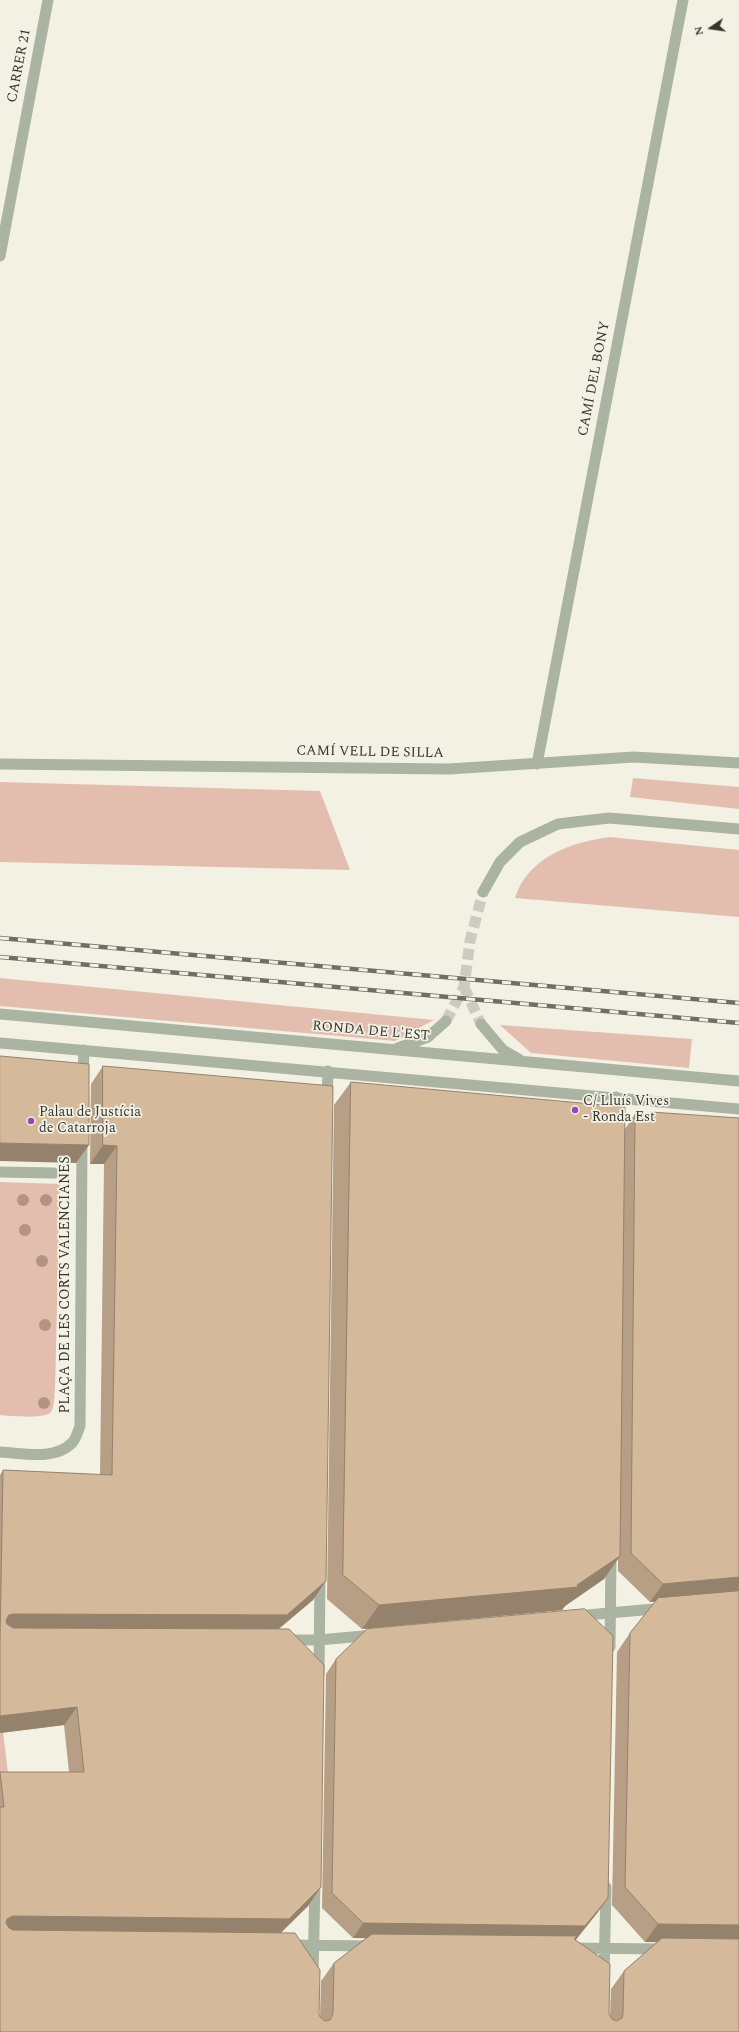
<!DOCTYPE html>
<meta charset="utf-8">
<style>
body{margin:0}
#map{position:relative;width:739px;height:2032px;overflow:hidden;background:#f3f1e4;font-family:Spectral,serif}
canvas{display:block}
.north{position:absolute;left:691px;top:8px;width:40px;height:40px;-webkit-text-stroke:3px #f3f1e4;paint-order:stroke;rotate:257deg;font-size:11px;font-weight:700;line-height:16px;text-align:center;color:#35352f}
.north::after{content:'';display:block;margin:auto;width:14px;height:18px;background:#35352f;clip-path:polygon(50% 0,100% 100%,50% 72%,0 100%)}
</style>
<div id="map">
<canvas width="739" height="2032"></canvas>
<div class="north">N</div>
</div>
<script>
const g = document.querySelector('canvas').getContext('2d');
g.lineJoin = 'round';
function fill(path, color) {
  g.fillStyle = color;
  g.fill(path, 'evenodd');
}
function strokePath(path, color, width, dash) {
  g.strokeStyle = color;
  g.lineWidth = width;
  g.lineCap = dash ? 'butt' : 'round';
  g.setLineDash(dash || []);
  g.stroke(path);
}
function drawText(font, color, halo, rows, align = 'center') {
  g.font = font + ' Spectral,serif';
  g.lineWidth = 3.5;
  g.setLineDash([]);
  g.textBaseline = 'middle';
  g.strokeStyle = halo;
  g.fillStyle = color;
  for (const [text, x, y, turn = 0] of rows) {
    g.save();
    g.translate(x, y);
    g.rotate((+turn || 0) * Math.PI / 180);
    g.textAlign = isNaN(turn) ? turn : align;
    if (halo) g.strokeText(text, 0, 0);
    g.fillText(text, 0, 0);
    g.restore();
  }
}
fill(new Path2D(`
 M633 778 739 787V809L630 797Z
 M0 782 320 791 350 870 0 862Z
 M610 837 739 850V917L515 898C528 857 571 842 610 837Z
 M0 978 434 1020 395 1041 0 1006Z
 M500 1025 692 1039 689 1068 531 1053Z
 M0 1182 60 1184 55 1389C54 1395 55 1408 50 1413 42 1419 10 1416 0 1415Z
 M0 1706 10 1790H0Z`), '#e3beaf');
strokePath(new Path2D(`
 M464 987 481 1024
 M446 1021 464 987 470 941 483 892`), '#cdcbc0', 11, [11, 5.5]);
strokePath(new Path2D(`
 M0 256 48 0
 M0 764 449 769 634 757 739 763
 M537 764 683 0
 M483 892 500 862 520 842 558 824 609 818 739 829
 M0 1014 739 1081
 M481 1024 503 1050 520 1060
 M0 1043 739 1109
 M398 1048 428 1037 446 1021
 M83 1078 84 1050
 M327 1100 328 1071
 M615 1121 616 1097
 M0 1172 54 1173
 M0 1452C23 1453 54 1461 72 1443 76 1439 78 1431 80 1426L82 1141
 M576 1616 665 1608
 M285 1640H319L374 1635
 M610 1647 611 1555
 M319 1674 320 1576
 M289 1945 369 1946
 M571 1948 663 1949
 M604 1975 606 1887
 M313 1976 315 1881`), '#abb3a3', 11);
const rail = new Path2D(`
 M0 938 739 1003
 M0 957 739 1023`);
strokePath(rail, '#6f6e66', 4.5);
strokePath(rail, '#f3f1e4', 3, [9]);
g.fillStyle = '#b29481';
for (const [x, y] of [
 [23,1200],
 [46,1200],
 [25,1230],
 [42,1261],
 [45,1325],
 [44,1403]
]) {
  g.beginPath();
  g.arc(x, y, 6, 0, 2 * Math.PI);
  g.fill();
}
fill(new Path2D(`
 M103 1066 313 1600 279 1628 321 1887 308 1906 281 1933 320 2018 321 1981 334 1963 366 1938H353L322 1908 326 1674 336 1659 598 1912 575 1940 610 2016 611 1989 624 1971 657 1942H645L612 1905 617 1652 630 1633 655 1602H650L618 1571V1559L604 1579 565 1606 562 1610 362 1629 327 1599 334 1105 351 1082 625 1129 635 1114 649 1115 651 1112 739 2032H0V1772H69L64 1725 0 1733V1475L3 1470 100 1475 104 1164H90L91 1084Z`), '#b69f84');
fill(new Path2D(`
 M0 1143 89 1145 76 1163 0 1161Z
 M103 1145 117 1146 104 1164H90Z
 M620 1556 604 1579 565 1606 562 1610 362 1629 379 1605 577 1585Z
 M739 1577V1594L650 1602 663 1584Z
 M326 1581 313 1600 274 1633 0 1632 1 1627 9 1615 13 1614Z
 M77 1707 64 1725 0 1733V1716Z
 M321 1887 308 1906 276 1937 0 1934 7 1919 13 1916Z
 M608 1898 598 1912 575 1941 353 1938 363 1923Z
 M658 1924 739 1925V1944L645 1942Z`), '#94826c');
const building = new Path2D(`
 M0 1056 89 1064V1145L0 1143Z
 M103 1066 333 1086 326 1581 287 1615 13 1614 9 1615 6 1620 7 1624 13 1628 289 1629 324 1665 321 1887 289 1919 13 1916 7 1919 6 1923 9 1928 13 1930 295 1933 320 1970 319 2014 320 2017 325 2021 330 2020 333 2014 334 1963 372 1934 577 1936 574 1939 610 1964 609 2014 612 2019 616 2021 622 2018 623 2014 624 1971 662 1938 739 1939V2032H0V1807H4L0 1772H84L77 1707 0 1716V1641L3 1470 112 1475 117 1146 103 1145Z
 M351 1082 625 1107 620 1556 577 1585 578 1587 379 1605 343 1575Z
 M651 1112 739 1118V1577L663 1584 631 1553 635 1114 651 1116Z
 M739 1591V1925L658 1924 625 1887 630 1633 658 1598Z
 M585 1609 613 1636 608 1898 585 1926 363 1923 332 1893 336 1659 367 1629Z`);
fill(building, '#d4b99a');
strokePath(building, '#94826c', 1);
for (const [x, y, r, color] of [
 [575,1110,4,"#9946b5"],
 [31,1121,4,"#9946b5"]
]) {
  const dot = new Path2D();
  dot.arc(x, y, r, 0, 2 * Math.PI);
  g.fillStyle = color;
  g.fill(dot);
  strokePath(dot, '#f3f1e4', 1.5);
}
drawText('14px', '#35352f', '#f3f1e4', [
 ["CARRER 21",20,66,-79],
 ["CAMÍ DEL BONY",595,379,-79],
 ["CAMÍ VELL DE SILLA",370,753,1],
 ["RONDA DE L'EST",371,1032,5],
 ["PLAÇA DE LES CORTS VALENCIANES",66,1285,-90]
]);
drawText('14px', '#35352f', '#f3f1e4', [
 ["C/ Lluís Vives",583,1102],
 ["- Ronda Est",583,1118],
 ["Palau de Justícia",39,1113],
 ["de Catarroja",39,1129]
], 'left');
</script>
